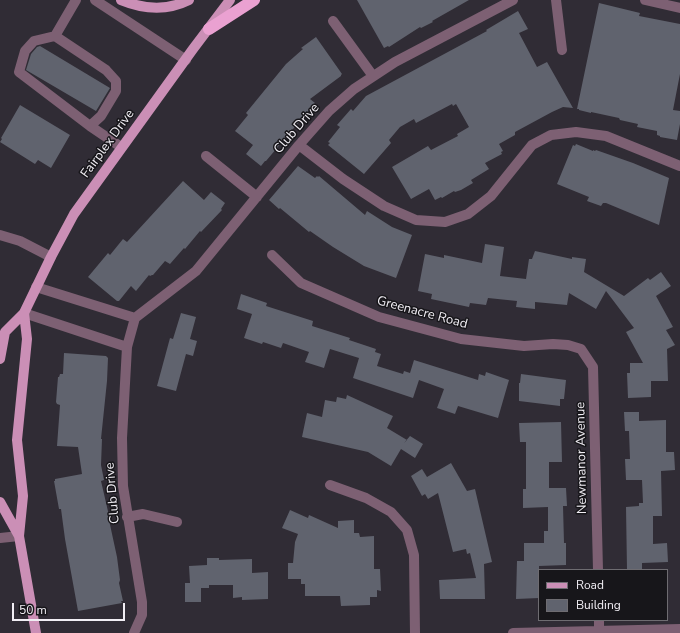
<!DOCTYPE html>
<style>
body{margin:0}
#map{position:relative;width:680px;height:633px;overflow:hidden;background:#302c35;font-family:"Nunito Sans",sans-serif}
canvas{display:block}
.legend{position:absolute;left:538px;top:569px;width:130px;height:52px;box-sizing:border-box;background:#17161a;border:1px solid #6e6c71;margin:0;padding:5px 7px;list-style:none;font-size:12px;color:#f1eef4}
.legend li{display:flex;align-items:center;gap:8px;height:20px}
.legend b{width:20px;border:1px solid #6e6c71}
.scale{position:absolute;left:12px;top:603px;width:113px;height:18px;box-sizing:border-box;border:2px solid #f1eef4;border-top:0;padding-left:5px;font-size:12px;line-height:14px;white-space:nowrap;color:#f1eef4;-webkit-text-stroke:3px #17161a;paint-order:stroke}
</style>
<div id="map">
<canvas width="680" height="633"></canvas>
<ul class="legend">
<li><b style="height:5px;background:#cb8fb6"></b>Road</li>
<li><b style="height:11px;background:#60636e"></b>Building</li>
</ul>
<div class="scale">50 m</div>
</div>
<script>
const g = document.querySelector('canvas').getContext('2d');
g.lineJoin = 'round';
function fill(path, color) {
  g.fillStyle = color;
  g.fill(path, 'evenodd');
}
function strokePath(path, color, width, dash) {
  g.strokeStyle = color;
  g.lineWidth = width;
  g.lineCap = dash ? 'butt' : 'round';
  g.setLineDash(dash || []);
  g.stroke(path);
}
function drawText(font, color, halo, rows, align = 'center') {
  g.font = font + ' "Nunito Sans",sans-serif';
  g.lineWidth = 3;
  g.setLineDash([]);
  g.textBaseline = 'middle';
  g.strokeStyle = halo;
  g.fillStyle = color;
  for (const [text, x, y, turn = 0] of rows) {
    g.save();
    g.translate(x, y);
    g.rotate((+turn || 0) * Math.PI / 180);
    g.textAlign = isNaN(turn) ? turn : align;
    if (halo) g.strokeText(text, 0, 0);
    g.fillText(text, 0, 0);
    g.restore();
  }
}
fill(new Path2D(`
 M357 0H469L432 21 433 22 421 28 420 27 389 47 388 46 384 48Z
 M599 3 640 13 639 16 680 24V74L673 110 680 111V124L677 140 660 137V136L657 135V131L637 127 638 124 620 120 619 118 591 112V113L579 110V109H577Z
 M518 11 528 29 519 33 537 67 547 62 573 108 563 107 552 112 515 132V135L499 144 503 151 501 152 502 154 485 163 489 169 471 180 473 183 461 190 455 192 454 191 442 198 441 197 435 200 429 189 411 199 392 167 428 146 431 150 458 136 457 134 469 127 456 104 453 106 452 104 416 123 414 119 400 127 389 140 391 143 364 174 328 145 330 143 328 142 340 127 337 125 351 109 353 111 366 96 487 31 486 30Z
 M316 37 342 74 341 75V76L310 99 315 103 266 161H265L261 166 246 154 253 145 235 131 248 115 246 113 286 64 303 49 301 48Z
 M40 46 110 88 96 111 26 70 31 54 37 47Z
 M20 105 70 135 51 168 38 160 35 164 0 142 2 139 1 138Z
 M576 144 593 151V150L595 151 596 150 633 163 669 178 659 225 606 203H603L601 206 587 201 589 197 557 184 573 145 575 146Z
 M298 166 315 178 317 176 318 177 319 176 365 215 367 211 392 227 412 235 396 278 364 266 333 247 310 231 309 232 280 208 279 209 269 200Z
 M183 181 204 200 211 192 225 203 221 209 222 210 201 232 200 231 185 249 184 248 170 264 165 261 153 275H152L150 276 149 275 136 291 131 286 119 301H117L88 277 108 253 110 255 123 239 127 242Z
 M485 244 504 247 500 276 526 279 529 259H532L535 251 572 259V257L586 259 584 272 624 296 648 278 650 280 661 272 671 286 656 296 673 327 666 330 675 345 667 349 668 381H651V397L628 398 627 373H630V363H643L626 332 634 328 606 291 596 309 569 293 567 305 535 302V309L516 307 517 301 488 298 486 305 470 303 469 307 431 299 432 294 418 291 425 254 444 258V255L482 263Z
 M241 294 267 303 266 306 313 321 312 326 350 338 349 340 376 349 375 352 381 354 377 366 403 374 404 371 410 373 414 360 478 380 479 374 485 376 486 372 509 380 498 418 458 406 455 414 437 408 444 389 419 380 413 398 353 378 359 358 330 349 324 368 305 362 309 352 283 343 281 348 263 342 262 344 244 338 252 314 237 309Z
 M181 313 196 317 190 339 197 341 193 356 186 354 176 391 157 386 170 338 173 339Z
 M64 353 106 356 108 358 107 381 101 439H102L101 465 104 480 101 481 110 520H109L117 557 120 580 119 583 123 601H121L122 603 78 611 65 539 61 509H59L54 481H55V479L82 474 78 447 57 446 60 405 57 404 56 402 58 377H59L60 374H63Z
 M521 374 566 380 564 399H560V406L519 401V383H520Z
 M347 395 393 416 387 428 407 440 404 443 410 436 423 444 415 458 401 449 391 466 368 452 302 437 307 413 322 417 325 400 336 402 337 397 346 399Z
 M624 412H639V421L666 420V452H674L675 470 661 471 662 516H653V544L667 543 668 562 642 563V570H627L626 507 639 506V503H643L642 480H626L625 459H630L629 431H625Z
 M561 422 562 462H549V488H566L567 506H563L564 543H566V565L539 566V598L516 599 517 561H524V543H544V531H548V507L523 508V489H526V442H520L519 423Z
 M451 463 467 491 475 489 492 562 484 564 485 599H440L439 580 476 578 470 553 467 554 466 549 453 552 438 493 428 499 425 494 422 496 411 476 422 469 427 477Z
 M290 510 308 518 309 515 338 528V521L354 520V533H359L360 537 374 536V569H380L381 591 377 590V597H370V605L341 606 340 596H305V584H301V579H288V563H293L295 542 298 534 282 528Z
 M207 558H219V560L252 559V573L268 572V599L242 600V597L233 598V585H209V588H201V602H185V583H190L189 566 207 565Z`), '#60636e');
strokePath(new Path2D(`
 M76 0 55 36 106 70 116 81V91L101 116 90 126 121 147
 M95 0 186 60
 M556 0 562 50
 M645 0 680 8
 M333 21 373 76
 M55 36 34 41 25 51 19 72 90 126
 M299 145 343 179 384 206 416 220 445 222 468 214 491 196 532 145 551 135 576 132 606 136 680 166
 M206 156 257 197
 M0 235 20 241 51 257
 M272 255 301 283 379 317 461 339 524 346 553 344 568 345 581 349 593 367 598 570
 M36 287 135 318
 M24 313 127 347
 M330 485 366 498 391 512 407 530 414 555 415 633
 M127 517 143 514 177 522
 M0 538 19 536
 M599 620V631
 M134 633 142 615V602L123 486 122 438 127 347 135 318 196 271 299 145 329 111 354 89 395 62 513 0
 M513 633 680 629`), '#7d6073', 10);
strokePath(new Path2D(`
 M121 0C143 9 167 11 189 0
 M24 313 27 339 17 440 23 496 19 536 36 633
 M0 359 5 332 24 313 51 257 74 214 193 49 230 0
 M0 502 19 536`), '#cb8fb6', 10);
strokePath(new Path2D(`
 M209 29 254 0`), '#eaa1d1', 12);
drawText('13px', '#f1eef4', '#17161a', [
 ["Club Drive",297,129,-49],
 ["Fairplex Drive",108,144,-54],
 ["Greenacre Road",422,313,15],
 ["Newmanor Avenue",582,458,-91],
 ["Club Drive",113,493,-95]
]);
</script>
